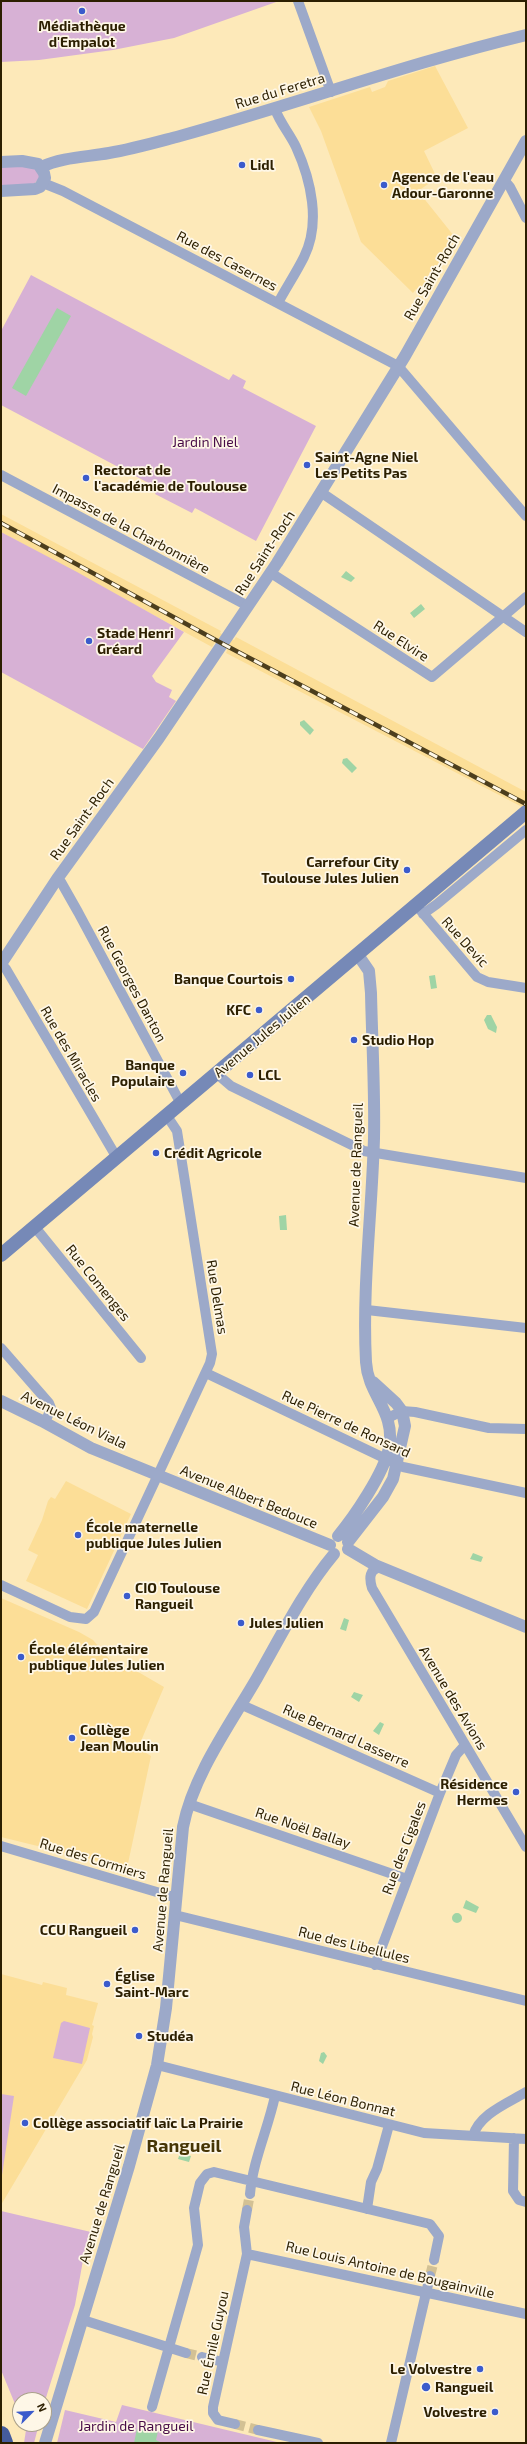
<!DOCTYPE html>
<meta charset="utf-8">
<style>
body{margin:0}
#map{position:relative;width:527px;height:2444px;overflow:hidden;background:#fde9b9;font-family:"Exo 2",sans-serif}
canvas{display:block}
.frame{position:absolute;inset:0;border:2px solid #2c1f00;pointer-events:none}
.north{position:absolute;left:12px;top:2392px;width:40px;height:40px;box-sizing:border-box;background:#fef7e7;border:1px solid #aaa18b;border-radius:50%;rotate:66deg;font-size:11px;font-weight:700;line-height:16px;text-align:center;color:#2c1f00}
.north::after{content:'';display:block;margin:auto;width:14px;height:18px;background:#3b5bcc;clip-path:polygon(50% 0,100% 100%,50% 72%,0 100%)}
</style>
<div id="map">
<canvas width="527" height="2444"></canvas>
<div class="frame"></div>
<div class="north">N</div>
</div>
<script>
const g = document.querySelector('canvas').getContext('2d');
g.lineJoin = 'round';
function fill(path, color) {
  g.fillStyle = color;
  g.fill(path, 'evenodd');
}
function strokePath(path, color, width, dash) {
  g.strokeStyle = color;
  g.lineWidth = width;
  g.lineCap = dash ? 'butt' : 'round';
  g.setLineDash(dash || []);
  g.stroke(path);
}
function drawText(font, color, halo, rows, align = 'center') {
  g.font = font + ' "Exo 2",sans-serif';
  g.lineWidth = 3.5;
  g.setLineDash([]);
  g.textBaseline = 'middle';
  g.strokeStyle = halo;
  g.fillStyle = color;
  for (const [text, x, y, turn = 0] of rows) {
    g.save();
    g.translate(x, y);
    g.rotate((+turn || 0) * Math.PI / 180);
    g.textAlign = isNaN(turn) ? turn : align;
    if (halo) g.strokeText(text, 0, 0);
    g.fillText(text, 0, 0);
    g.restore();
  }
}
fill(new Path2D(`
 M435 66 468 128 424 151 437 178 418 191 454 236 419 298V292L416 289 413 293 361 242 321 131 309 107 370 87 372 92 385 87 388 81Z
 M1 514 221 631 220 633 234 640 236 637 526 792V809L226 653 228 648 215 642 212 647 1 532Z
 M66 1481 131 1514 87 1609 26 1581 38 1555 28 1550 42 1520 48 1501 51 1497 55 1499Z
 M1 1598 79 1632 93 1640 111 1661 140 1673 164 1687 138 1748 151 1756 127 1868 1 1837Z
 M1 1974 42 1985 43 1982 67 1988 66 1995 98 2003 92 2025 94 2026 92 2034 93 2037 87 2060 1 2205Z`), '#fcde97');
fill(new Path2D(`
 M1 1H279L174 38 113 50 39 60 1 62Z
 M22 164 37 169 40 177 34 184 1 188V165Z
 M31 275 229 380 233 374 246 381 243 388 316 426 256 541 195 508 192 513 155 494 158 488 1 405V331Z
 M1 532 77 572 184 632 152 676 156 682 172 690 169 697 176 701 143 749 1 672Z
 M64 2021 90 2028 82 2064 53 2058 61 2023Z
 M1 2094 14 2096 2 2175 1 2174Z
 M1 2211 91 2232 85 2249 75 2305 44 2404V2400H20V2416L1 2370Z
 M122 2405 281 2443H57L65 2410 116 2422Z
 M23 2424H39L34 2443H24L26 2430Z`), '#d7b1d5');
fill(new Path2D(`
 M57 308 71 316 26 396 12 388Z
 M346 571 355 578 351 582 341 577Z
 M421 604 425 609 414 618 410 613Z
 M304 720 314 730 310 735 300 725V722Z
 M347 758 357 768 352 773 342 763 343 759Z
 M435 975 437 988 431 989 429 976Z
 M487 1015H491L497 1027 496 1033 488 1029 484 1020Z
 M286 1215 287 1230H280L279 1216Z
 M473 1553 483 1557 481 1562 470 1559Z
 M344 1618 349 1620 346 1631 340 1629Z
 M354 1692 363 1695 359 1702 351 1697Z
 M380 1722 384 1724 379 1735 373 1731Z
 M466 1900 479 1907 476 1913 463 1908Z
 M452 1918a5 5 0 1 1 10 0a5 5 0 1 1-10 0Z
 M324 2052 327 2056 323 2064 319 2061 321 2053Z
 M180 2153 191 2156 189 2162 178 2159Z
 M144 2427 158 2431 156 2440 162 2443H134L137 2429 143 2430Z`), '#9fd4a5');
strokePath(new Path2D(`
 M247 2210 250 2194
 M430 2276 434 2260
 M186 2353 202 2357
 M235 2424 258 2430`), '#d3c194', 10, [10, 5]);
strokePath(new Path2D(`
 M298 1 331 92
 M275 109C280 123 290 134 296 147 311 180 321 223 304 257 296 273 286 288 278 303
 M504 180 510 187 526 218
 M43 183 63 191 398 366 526 516
 M1 475 248 606
 M322 493 526 632
 M271 573 432 677 526 597
 M57 879 61 882 78 912 181 1104
 M416 905 477 977 488 982 526 988
 M423 914 437 904 526 830
 M1 964 6 969 117 1158
 M217 1074 231 1086 364 1151 526 1178
 M34 1226 141 1358
 M367 1310 526 1328
 M1 1348 49 1403 51 1408 47 1418 42 1421
 M206 1373 403 1467 526 1493
 M388 1418 402 1411 415 1412 489 1428 526 1429
 M381 1567C369 1569 369 1578 372 1588L526 1847
 M1 1585 70 1617 86 1619 94 1612 210 1363 212 1354 177 1131 167 1116
 M242 1705 440 1793
 M189 1804 407 1879
 M1 1846 177 1898
 M175 1915 526 2001
 M375 1965 440 1793 456 1755 465 1745
 M157 2065 424 2133 526 2139
 M473 2136C479 2114 508 2103 526 2092
 M514 2138 513 2191 519 2200 526 2202
 M250 2194C253 2160 268 2129 275 2096
 M367 2209 371 2182 377 2169 389 2125
 M247 2254 526 2314
 M83 2320 186 2353
 M202 2357 223 2362
 M152 2407 198 2245 194 2208 200 2183 207 2174 214 2172 430 2224 439 2236 434 2260
 M235 2424 218 2420 213 2413V2407L247 2254 244 2227 247 2210
 M258 2430 318 2443
 M391 2443 430 2276`), '#9ca9c9', 10);
strokePath(new Path2D(`
 M1 162 22 161 38 164 44 173 45 178 40 187 35 189 1 191
 M41 167C62 157 87 157 109 153 133 149 157 142 180 136 296 104 409 63 526 35
 M1 964 57 879 159 738 277 563 405 356 526 141
 M1 1401 42 1421 91 1448 330 1545
 M338 1536C354 1517 384 1473 389 1448 396 1411 368 1396 366 1362 362 1288 372 1212 374 1138 375 1090 372 1041 371 993L369 971 358 955
 M348 1542 383 1497 393 1479 405 1426 402 1411 396 1403 373 1382
 M348 1549 375 1565 526 1627
 M45 2443 129 2166 157 2065 166 2008 183 1827C193 1775 231 1723 257 1678 281 1636 303 1591 334 1554`), '#9ca9c9', 12);
strokePath(new Path2D(`
 M1 1255 526 812`), '#7689b7', 14);
strokePath(new Path2D(`
 M1 2435 4 2443`), '#455c9d', 18);
const rail = new Path2D(`
 M1 523 223 644 526 804`);
strokePath(rail, '#4c3e1d', 4.5);
strokePath(rail, '#fef7e7', 3, [9]);
for (const [x, y, r, color] of [
 [82,11,4,"#3b5bcc"],
 [242,165,4,"#3b5bcc"],
 [384,185,4,"#3b5bcc"],
 [307,465,4,"#3b5bcc"],
 [86,478,4,"#3b5bcc"],
 [89,641,4,"#3b5bcc"],
 [407,870,4,"#3b5bcc"],
 [291,979,4,"#3b5bcc"],
 [259,1010,4,"#3b5bcc"],
 [354,1040,4,"#3b5bcc"],
 [183,1073,4,"#3b5bcc"],
 [250,1075,4,"#3b5bcc"],
 [156,1153,4,"#3b5bcc"],
 [78,1535,4,"#3b5bcc"],
 [127,1596,4,"#3b5bcc"],
 [241,1623,4,"#3b5bcc"],
 [21,1657,4,"#3b5bcc"],
 [72,1738,4,"#3b5bcc"],
 [516,1792,4,"#3b5bcc"],
 [135,1930,4,"#3b5bcc"],
 [107,1984,4,"#3b5bcc"],
 [139,2036,4,"#3b5bcc"],
 [25,2123,4,"#3b5bcc"],
 [480,2369,4,"#3b5bcc"],
 [426,2387,5,"#3b5bcc"],
 [495,2412,4,"#3b5bcc"]
]) {
  const dot = new Path2D();
  dot.arc(x, y, r, 0, 2 * Math.PI);
  g.fillStyle = color;
  g.fill(dot);
  strokePath(dot, '#fef7e7', 1.5);
}
drawText('bold 14px', '#2c1f00', '#fef7e7', [
 ["Médiathèque",82,26,"center"],
 ["d'Empalot",82,42,"center"],
 ["Lidl",250,165],
 ["Agence de l'eau",392,177],
 ["Adour-Garonne",392,193],
 ["Saint-Agne Niel",315,457],
 ["Les Petits Pas",315,473],
 ["Rectorat de",94,470],
 ["l'académie de Toulouse",94,486],
 ["Stade Henri",97,633],
 ["Gréard",97,649],
 ["Carrefour City",399,862,"right"],
 ["Toulouse Jules Julien",399,878,"right"],
 ["Banque Courtois",283,979,"right"],
 ["KFC",251,1010,"right"],
 ["Studio Hop",362,1040],
 ["Banque",175,1065,"right"],
 ["Populaire",175,1081,"right"],
 ["LCL",258,1075],
 ["Crédit Agricole",164,1153],
 ["École maternelle",86,1527],
 ["publique Jules Julien",86,1543],
 ["CIO Toulouse",135,1588],
 ["Rangueil",135,1604],
 ["Jules Julien",249,1623],
 ["École élémentaire",29,1649],
 ["publique Jules Julien",29,1665],
 ["Collège",80,1730],
 ["Jean Moulin",80,1746],
 ["Résidence",508,1784,"right"],
 ["Hermes",508,1800,"right"],
 ["CCU Rangueil",127,1930,"right"],
 ["Église",115,1976],
 ["Saint-Marc",115,1992],
 ["Studéa",147,2036],
 ["Collège associatif laïc La Prairie",33,2123],
 ["Le Volvestre",472,2369,"right"],
 ["Rangueil",435,2387],
 ["Volvestre",487,2412,"right"]
], 'left');
drawText('14px', '#2c1f00', '#fef7e7', [
 ["Rue du Feretra",280,91,-17],
 ["Rue des Casernes",227,261,28],
 ["Rue Saint-Roch",432,277,-60],
 ["Impasse de la Charbonnière",131,529,28],
 ["Rue Saint-Roch",265,553,-57],
 ["Rue Elvire",401,641,33],
 ["Rue Saint-Roch",82,819,-54],
 ["Rue Devic",465,942,48],
 ["Rue Georges Danton",132,984,62],
 ["Avenue Jules Julien",262,1036,-40],
 ["Rue des Miracles",71,1054,60],
 ["Avenue de Rangueil",356,1165,-88],
 ["Rue Comenges",98,1283,51],
 ["Rue Delmas",217,1297,81],
 ["Avenue Léon Viala",74,1420,26],
 ["Rue Pierre de Ronsard",346,1424,25],
 ["Avenue Albert Bedouce",249,1497,22],
 ["Avenue des Avions",453,1698,59],
 ["Rue Bernard Lasserre",346,1736,24],
 ["Rue Noël Ballay",303,1828,19],
 ["Rue des Cigales",404,1848,-69],
 ["Rue des Cormiers",93,1859,17],
 ["Avenue de Rangueil",163,1890,-85],
 ["Rue des Libellules",354,1945,14],
 ["Rue Léon Bonnat",343,2099,14],
 ["Avenue de Rangueil",102,2204,-73],
 ["Rue Louis Antoine de Bougainville",390,2270,13],
 ["Rue Émile Guyou",213,2343,-78]
]);
drawText('14px', '#470b47', '#fef7e7', [
 ["Jardin Niel",205,442],
 ["Jardin de Rangueil",136,2426]
]);
drawText('bold 18px', '#463505', '#fef7e7', [
 ["Rangueil",184,2146]
]);
</script>
